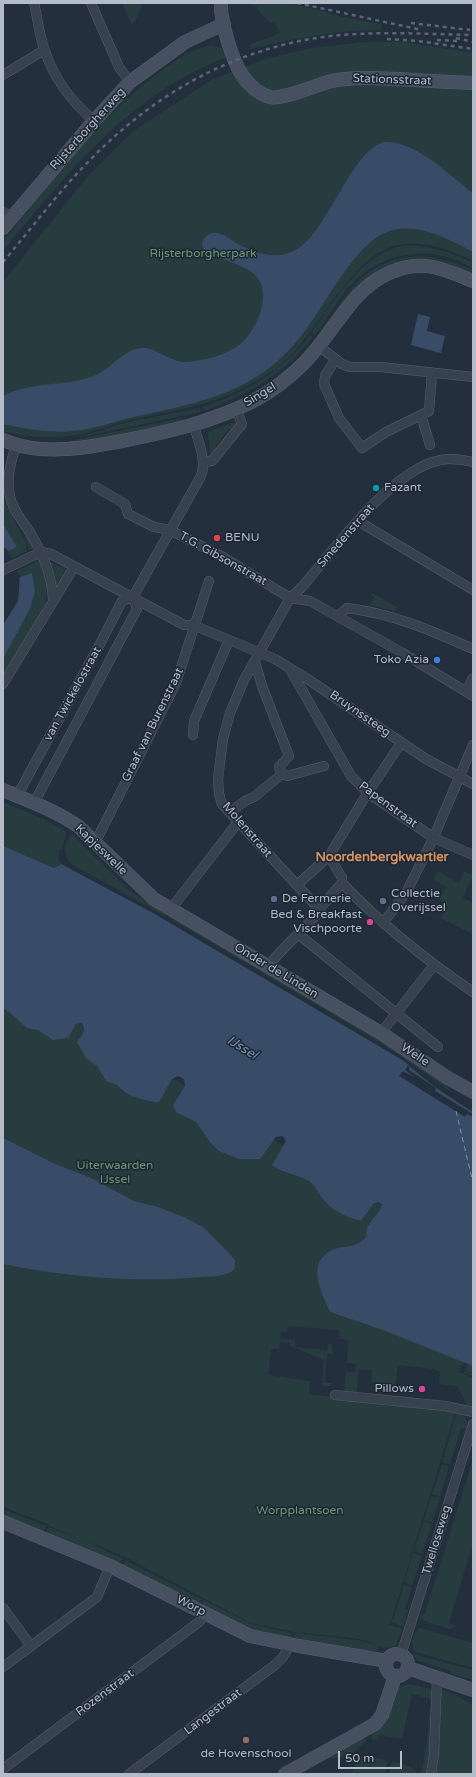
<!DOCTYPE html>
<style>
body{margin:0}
#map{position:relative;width:476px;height:1777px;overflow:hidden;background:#242f3e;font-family:"Varela Round",sans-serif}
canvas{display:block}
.frame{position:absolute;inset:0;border:4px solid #b4bcc9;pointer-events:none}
.scale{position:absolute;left:338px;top:1751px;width:64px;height:18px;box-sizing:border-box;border:2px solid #b4bcc9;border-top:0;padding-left:5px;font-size:12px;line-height:14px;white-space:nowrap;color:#b4bcc9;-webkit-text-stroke:3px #1d2633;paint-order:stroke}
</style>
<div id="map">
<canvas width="476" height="1777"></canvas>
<div class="frame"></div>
<div class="scale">50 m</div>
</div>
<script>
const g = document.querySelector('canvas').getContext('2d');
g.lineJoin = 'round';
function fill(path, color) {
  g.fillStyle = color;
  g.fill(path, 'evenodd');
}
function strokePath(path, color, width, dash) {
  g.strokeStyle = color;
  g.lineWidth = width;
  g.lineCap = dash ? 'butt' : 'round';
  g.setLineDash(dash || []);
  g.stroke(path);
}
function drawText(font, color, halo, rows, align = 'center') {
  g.font = font + ' "Varela Round",sans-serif';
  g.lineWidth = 3;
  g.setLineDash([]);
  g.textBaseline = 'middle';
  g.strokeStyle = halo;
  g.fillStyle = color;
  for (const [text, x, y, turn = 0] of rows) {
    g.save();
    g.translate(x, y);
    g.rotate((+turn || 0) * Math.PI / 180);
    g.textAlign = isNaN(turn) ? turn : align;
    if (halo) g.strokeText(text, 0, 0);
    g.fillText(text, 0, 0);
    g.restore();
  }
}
fill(new Path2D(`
 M122 3H142L139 14 132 25Z
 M248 3C261 3 275 1 288 3 320 9 350 21 382 24L381 30C336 30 295 38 251 49L249 45 280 33 275 22 270 23 257 9V7Z
 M362 42H404L473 53V261C389 219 364 257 317 323 305 339 293 355 277 368 270 373 261 377 254 382 212 406 176 410 130 420 112 424 94 432 75 435 55 439 22 437 3 431V282L88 176 132 132 211 80 266 59 306 49Z
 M211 45 221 48 227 57C129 94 68 173 3 251V241C53 180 101 114 165 68 179 59 194 48 211 45Z
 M405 245C430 246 451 252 473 263V268C466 265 458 260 451 258 417 248 380 256 355 281 339 297 328 317 315 335L312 332C336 299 361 254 405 245Z
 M424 256 457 263 473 271V276L404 264 316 340C319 330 328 321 334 312 359 276 378 257 424 256Z
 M310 335 313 337C284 374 248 395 204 411L203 407C246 393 283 371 310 335Z
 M314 344 302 360 255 395 199 418 198 415 240 400 268 383 296 361 310 345Z
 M200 408 201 412 76 438 128 422Z
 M182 418 183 422 95 441 67 443 70 441Z
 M237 421 238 424 233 429H229L216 445V450L212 455 210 454 208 432Z
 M3 471H7L9 504 32 545 33 549 29 550C26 531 9 515 4 496 1 488 3 479 3 471Z
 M3 499 26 543 27 551 12 558 5 549 9 551 17 547 3 524Z
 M40 560 42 562 47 586 45 606 3 682V659L30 609 35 592 32 573 20 577 17 571Z
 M50 562 67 570 56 586Z
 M372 593 397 607 395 611 369 605 374 597 371 595Z
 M3 802 42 818 67 832 61 850H59V862L61 864 54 868 3 846Z
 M72 834 132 893 166 914 165 916 71 864C63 854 63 843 72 834Z
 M437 871 459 883 464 872 473 875 463 898 473 903V934L441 918 447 906 445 903 439 899 446 887 434 880Z
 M170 916 259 968 258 970 169 918Z
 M260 969 380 1040 379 1042 259 971Z
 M3 987 81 1024 180 1083 381 1205 473 1269 459 1360 464 1362 463 1366 458 1365 462 1368V1369L457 1367 461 1370V1372L456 1371 471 1377 472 1376 463 1373 464 1371 471 1373 464 1370 465 1368 471 1371 465 1367 467 1363 473 1366V1401L471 1407H468L457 1386 439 1384 440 1372 434 1369 398 1365 395 1389H388L389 1383 371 1382 372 1370 359 1369 357 1394 344 1393 346 1372H355L356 1364 347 1363 348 1340 340 1339 339 1330 288 1326 287 1332H281L280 1339 295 1340V1347L327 1350 328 1343 332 1345 333 1354H327L325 1383H332L331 1386H322L324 1360 290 1346V1343L280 1342 279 1349H271L268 1375 310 1381 309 1394 456 1411 391 1621 389 1624 402 1629 396 1646 382 1648 372 1643 359 1639 295 1632 251 1623 125 1557 49 1526 48 1524 3 1507ZM327 1305 369 1325 330 1312Z
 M382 1041 446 1085 451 1092 399 1055 380 1043Z
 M457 1413 463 1415 467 1421V1429L461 1428 450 1465 442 1462Z
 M473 1459V1543L449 1623 456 1625 453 1628 449 1629 424 1621 420 1618 421 1614H425Z
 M442 1464 449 1466 440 1497 432 1494Z
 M431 1496 440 1498 432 1522 424 1520Z
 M3 1509 46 1526 43 1534 3 1517Z
 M424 1521 432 1524 422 1554 414 1551Z
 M48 1527 84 1540 123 1559 118 1566 45 1535Z
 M413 1553 422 1556 412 1585 404 1583Z
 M125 1560 201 1599 197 1606 121 1568Z
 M404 1584 412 1587 405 1609 408 1610 403 1627 392 1622Z
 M203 1600 251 1624 292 1633 290 1640 268 1637 200 1607Z
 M420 1628 473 1643V1668L413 1651C411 1644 413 1632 420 1628Z
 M295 1633 358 1640 379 1646 378 1651 349 1650 293 1641Z
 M412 1654 473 1670V1680L451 1674V1671L419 1661Z
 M407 1684 429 1688 433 1690V1747L428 1774H421L427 1740 431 1699 412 1694 402 1739 380 1735 378 1740H373L370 1735 396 1688Z
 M442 1690 457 1696 473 1705V1774H433L440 1691Z
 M364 1737 366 1739 365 1742 349 1756 328 1759 329 1756Z
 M357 1756 367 1758 370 1756 388 1761 385 1774H352Z
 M392 1761C401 1764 412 1765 417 1774H389Z`), '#263c3f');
fill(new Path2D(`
 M384 142C415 140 449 175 473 193V252C449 239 415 221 387 232 356 243 325 304 305 331 260 392 203 402 134 417 114 421 93 430 72 431 48 433 26 429 3 424V396C31 381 65 387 94 376 110 370 120 352 140 348 153 345 169 362 186 362 202 361 221 356 235 348 254 337 273 297 257 277 246 264 219 260 204 250L202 244C203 237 210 232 217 233 224 234 230 239 236 243 254 253 274 260 294 251 328 234 350 151 384 142Z
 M418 314 430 317 427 331 445 336 441 353 411 345Z
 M3 524 17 547 9 551 3 546Z
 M32 573 35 592 30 609 3 659V625L18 601 20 577Z
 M3 846 54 868 61 864 153 913 404 1061C425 1081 449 1097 473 1112V1366L383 1330 330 1312C322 1293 305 1263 332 1250 340 1246 351 1248 359 1243 361 1242 364 1239 366 1237 367 1234 366 1231 367 1228 371 1220 379 1213 382 1205L379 1202 374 1203 361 1221C347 1217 333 1212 324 1200 319 1194 315 1185 309 1181 297 1174 282 1173 272 1165L286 1141 283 1136 276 1137 260 1159H239L219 1151 210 1142 196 1122 176 1112 173 1105 185 1086 184 1079 178 1076 172 1079 159 1102C152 1102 131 1097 125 1092 117 1085 117 1084 106 1081L97 1066 86 1058 77 1042C82 1035 88 1030 81 1023L76 1024 68 1038 53 1040 38 1030 27 1028 8 1011 3 1009Z
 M3 1138 55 1164 91 1178 134 1201 158 1207 186 1218 203 1227 229 1253 235 1260V1269C227 1277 211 1276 200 1277 134 1283 68 1277 3 1264Z`), '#394c67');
fill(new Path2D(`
 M408 1065 410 1067 409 1070 436 1088 435 1091 473 1114V1117L467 1114 465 1117 399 1076 403 1071 414 1077 405 1070Z`), '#242f3e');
strokePath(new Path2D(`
 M456 1111 473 1183`), '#7c92b1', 1, [5, 4]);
const street = new Path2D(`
 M34 3C38 19 39 36 45 51 54 79 72 102 94 121
 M91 3 119 67 130 82
 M3 75 44 50
 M3 212 12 217
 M320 347 342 364 350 367H381L473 377
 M335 360 325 376 324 384 339 418 362 448 386 432 429 411 432 374
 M421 415 430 445
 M16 445C11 461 6 479 10 496 12 509 22 520 29 531 43 553 52 575 53 600
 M203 462 212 461 242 424 236 409
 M96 487 125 504 128 514 154 527 170 530 223 557 290 598 310 601 401 652 473 696
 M358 521 473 590
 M41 552 51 554 184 625H193L275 659 309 680 426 759 473 784
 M3 570 41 552
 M338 616 347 608C394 614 430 630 473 649
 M255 662 262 686 289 756 279 767 282 774
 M290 669 351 776 368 793 434 838 473 855
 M3 684 74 567
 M466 691 473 678
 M193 735 194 721 229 640
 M282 774 287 776 324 766
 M17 796 101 642 122 601 133 597 201 476C207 461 198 439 193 424
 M34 803 137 609 133 597
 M230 812 245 801 254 797 282 774
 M93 841 99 835 176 683 209 581
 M329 856 342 878V883C381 924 426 960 473 992
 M297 885 329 856 365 797 401 743
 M171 909 238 822
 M319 909 222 804 219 794 218 779 223 739 230 713 244 680 290 598 302 587C334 550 397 460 449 459 457 459 465 460 473 462
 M383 923 406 893 432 841 473 745
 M298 934 438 1047
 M268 966C284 946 303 931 319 912V909L342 883
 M381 1033 434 965
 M335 1395 445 1406 473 1412
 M3 1608 31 1646
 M401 1655 473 1424
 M3 1667 97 1597 110 1566
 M3 1769 199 1622 205 1614
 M129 1774 275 1665 283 1657 290 1645
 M431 1774 434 1754 437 1678`);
const secondary = new Path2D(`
 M221 3C220 20 232 60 242 75 249 85 258 94 270 97 281 100 314 86 328 82 351 76 376 78 400 79 425 81 449 82 473 83
 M3 228 94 121 130 82 185 42 224 24
 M3 440C15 445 28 448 41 449 69 451 95 446 122 441 167 432 214 422 255 400 272 391 289 378 303 364 333 335 350 290 389 273 422 258 443 269 473 281
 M3 790C29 801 55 810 79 827L154 899 381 1033 448 1078 473 1092
 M3 1522 110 1566 250 1636 299 1646 387 1661
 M386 1665a11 11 0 1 1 22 0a11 11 0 1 1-22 0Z
 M408 1668 473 1690
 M285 1774 375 1724 382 1715 395 1676`);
strokePath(street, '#565f6c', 10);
strokePath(secondary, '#565f6c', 14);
strokePath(street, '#38414e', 9);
strokePath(secondary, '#465061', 13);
strokePath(new Path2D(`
 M297 3 422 30
 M411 23 470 30
 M456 38 473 42
 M387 39 418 41 473 49
 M437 40 459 41
 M3 262C32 228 59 191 91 159 156 92 238 47 331 36 378 31 426 34 473 35`), '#5a6575', 2.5, [4, 4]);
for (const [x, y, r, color] of [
 [376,488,4,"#0f9aa8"],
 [217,538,4,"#e0444e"],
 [437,660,4,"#3f7fe0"],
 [274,899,4,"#5c6f8a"],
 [383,901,4,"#5c6f8a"],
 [370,922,4,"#d1479c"],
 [422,1389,4,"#d1479c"],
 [246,1740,4,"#8d6e63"]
]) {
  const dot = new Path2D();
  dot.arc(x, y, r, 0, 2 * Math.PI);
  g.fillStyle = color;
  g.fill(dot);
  strokePath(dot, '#1d2633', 1.5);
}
drawText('12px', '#b4bcc9', '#1d2633', [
 ["Stationsstraat",392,80,2],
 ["Rijsterborgherweg",88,129,-48],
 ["Singel",260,395,-31],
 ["Smedenstraat",346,536,-49],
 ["T.G. Gibsonstraat",223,559,29],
 ["van Twickelostraat",73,694,-61],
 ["Bruynssteeg",360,714,35],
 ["Graaf van Burenstraat",153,725,-64],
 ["Papenstraat",388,805,36],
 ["Molenstraat",247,830,49],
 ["Kapjeswelle",101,850,44],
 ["Onder de Linden",276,971,31],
 ["Welle",415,1055,34],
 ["Twelloseweg",437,1540,-73],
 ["Worp",191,1606,27],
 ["Rozenstraat",105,1693,-37],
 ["Langestraat",213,1712,-37]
]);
drawText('12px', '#6b9a76', '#1d2633', [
 ["Rijsterborgherpark",203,254],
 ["Uiterwaarden",115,1166],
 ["IJssel",115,1180],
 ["Worpplantsoen",300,1511]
]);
drawText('12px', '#b4bcc9', '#1d2633', [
 ["Fazant",384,488],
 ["BENU",225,538],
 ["Toko Azia",429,660,"right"],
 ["Collectie",391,894],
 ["Overijssel",391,908],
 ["De Fermerie",282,899],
 ["Bed & Breakfast",362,915,"right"],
 ["Vischpoorte",362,929,"right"],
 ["Pillows",414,1389,"right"],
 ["de Hovenschool",246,1754,"center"]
], 'left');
drawText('bold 13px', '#d59563', '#1d2633', [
 ["Noordenbergkwartier",382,858]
]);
drawText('italic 13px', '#7c92b1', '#1d2633', [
 ["IJssel",242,1048,32]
]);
</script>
